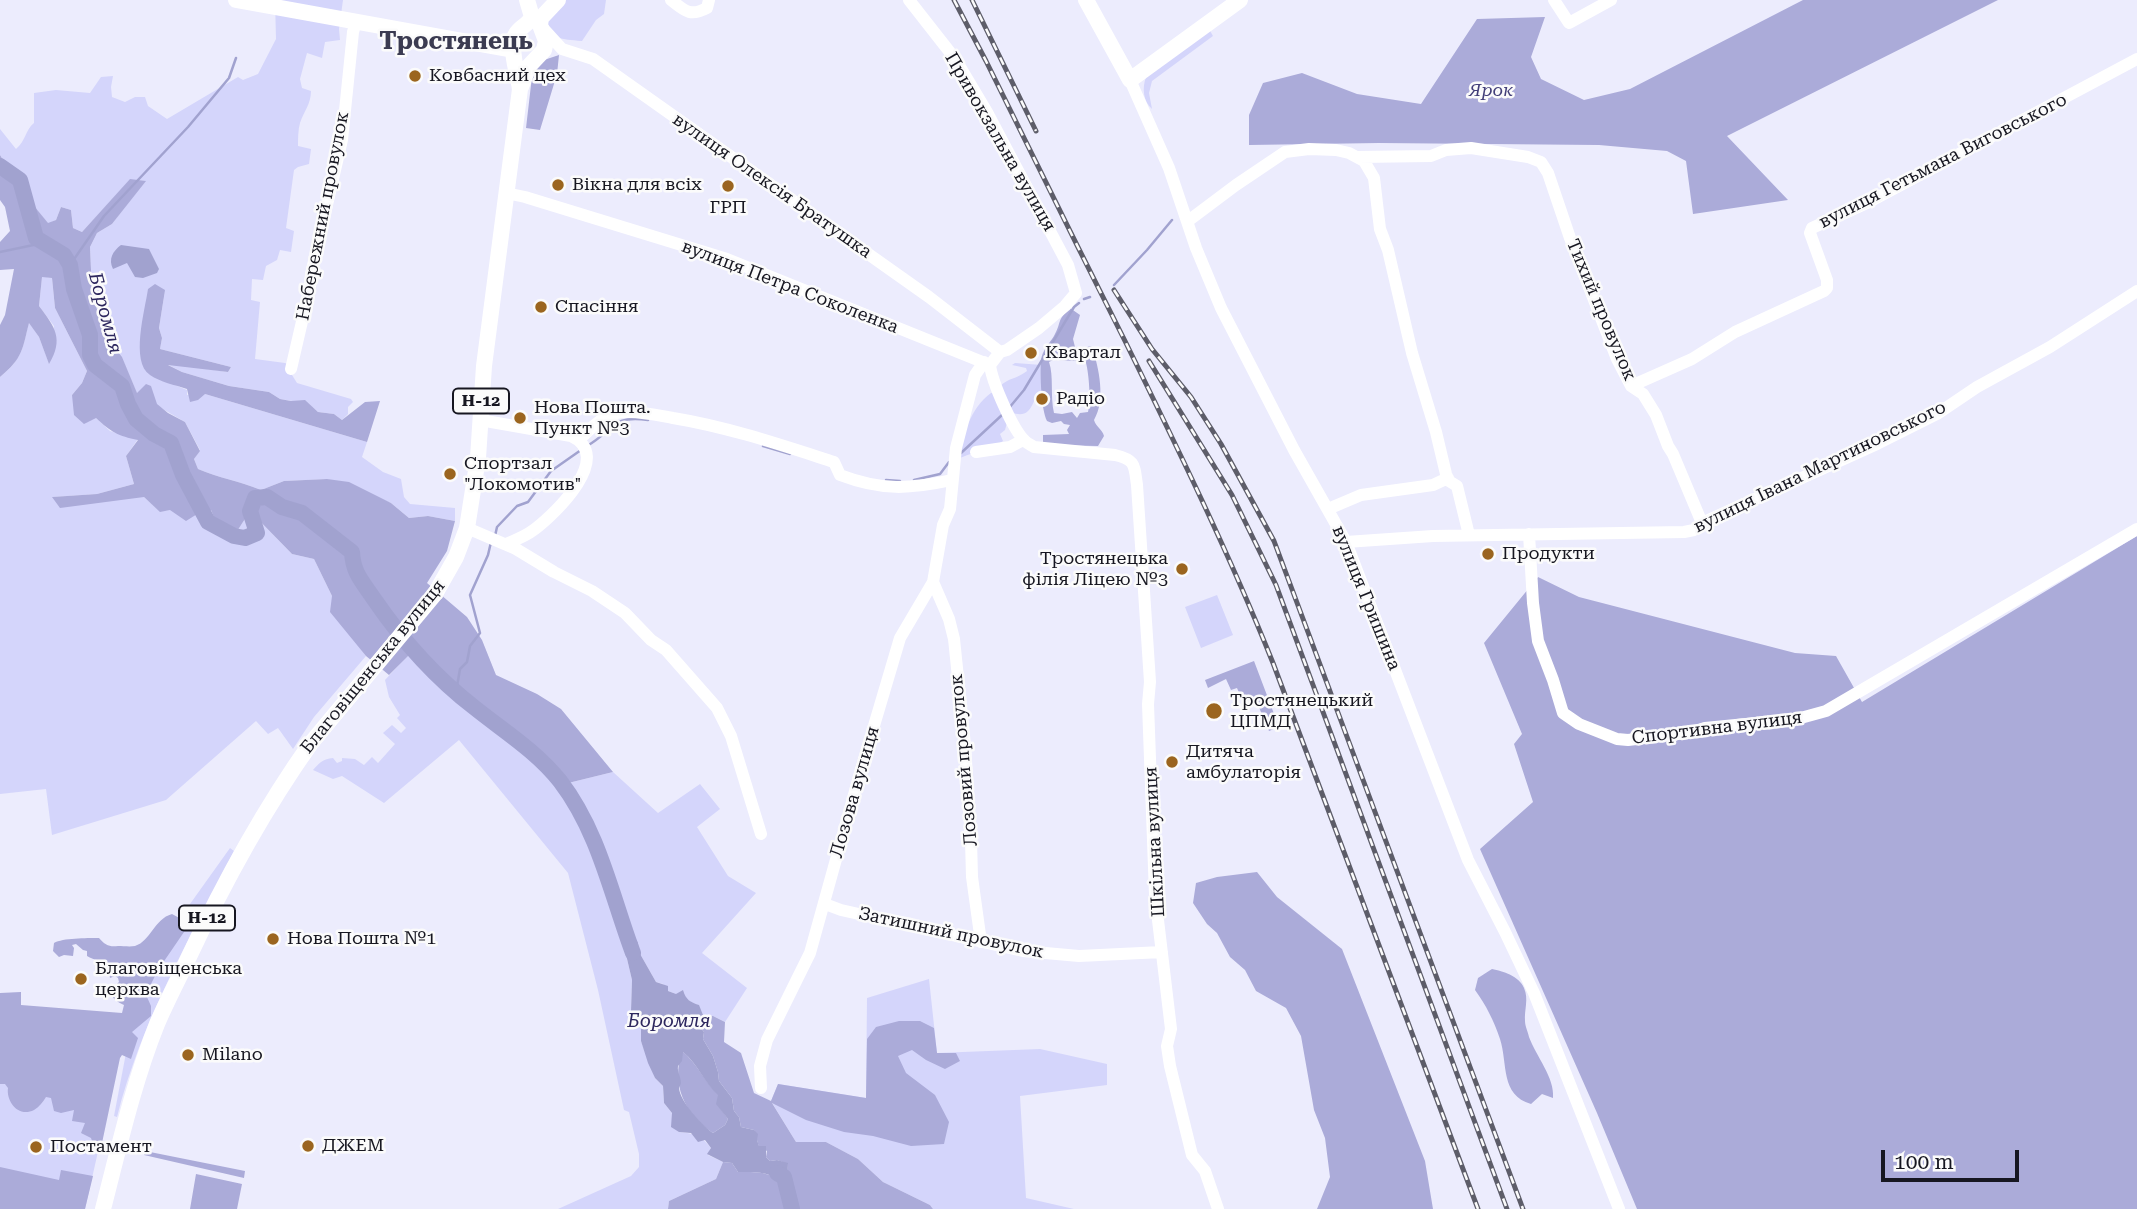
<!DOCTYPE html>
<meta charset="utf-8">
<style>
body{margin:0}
#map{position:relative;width:2137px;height:1209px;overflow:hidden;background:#ececfd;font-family:"Roboto Serif",serif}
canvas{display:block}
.scale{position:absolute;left:1881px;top:1150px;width:138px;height:32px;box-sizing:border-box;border:4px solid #171721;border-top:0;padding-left:9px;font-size:21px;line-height:24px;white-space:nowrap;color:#171721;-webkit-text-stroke:5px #fbfbfb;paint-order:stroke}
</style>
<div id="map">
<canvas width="2137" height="1209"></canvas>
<div class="scale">100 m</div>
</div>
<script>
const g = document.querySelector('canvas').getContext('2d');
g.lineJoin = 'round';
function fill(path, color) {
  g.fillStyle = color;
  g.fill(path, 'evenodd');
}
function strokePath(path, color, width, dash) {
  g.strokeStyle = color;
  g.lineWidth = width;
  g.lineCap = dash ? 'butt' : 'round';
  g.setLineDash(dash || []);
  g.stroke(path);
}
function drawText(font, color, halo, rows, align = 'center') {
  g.font = font + ' "Roboto Serif",serif';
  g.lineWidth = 5;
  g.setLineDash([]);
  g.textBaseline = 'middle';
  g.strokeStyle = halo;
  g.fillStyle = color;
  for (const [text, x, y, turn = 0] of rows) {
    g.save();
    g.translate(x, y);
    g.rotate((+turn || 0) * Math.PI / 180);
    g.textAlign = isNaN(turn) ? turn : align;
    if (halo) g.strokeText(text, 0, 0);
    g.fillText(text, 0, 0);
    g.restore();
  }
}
fill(new Path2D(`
 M275 0H343L339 29 340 40 325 42 322 58 307 53 300 79 302 88 311 91C311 104 304 111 300 123 298 130 298 139 298 146L311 149 309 164 298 167 294 170 286 228 294 231 291 252 280 250 277 260 266 266 263 280 252 279 251 300 260 302 255 359 285 363 295 367 292 375 297 383 351 399 353 402 348 407V414L342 420 334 414 318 412 305 401H292L280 399 269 392 229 386 182 372 165 363 228 372 231 367 160 349 162 338 159 328 165 290 149 374 187 390V395L205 394 367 442 362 457 383 472 401 479 404 497 410 504 455 508V521L428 516 409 518 391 503 327 479 284 481 261 490C240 481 218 478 198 469L194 459 200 450 185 422 137 394 122 358 107 338 92 293 90 247 97 233 112 224 145 181 130 180 82 232 73 228 71 210 61 207 56 220 48 224 30 201 23 176 6 165 0 155V129L16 149C26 141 25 130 34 123V93L56 90 90 93 101 77 113 76 111 87 112 97 125 102 135 97H145L148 106 167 119 238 77 243 80 258 74 276 39Z
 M558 0H606L604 14 596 20 582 41C560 39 553 40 540 22Z
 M1209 29 1213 36 1152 81 1149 93 1152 109C1143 101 1142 88 1146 77Z
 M42 276 52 278 55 308 87 371 82 383 72 395 110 431 138 439 126 456 134 484 97 494 53 497H144L160 511 170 510H211L219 530 234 536 250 511 292 554 314 559 351 635 366 656 314 717 293 749 278 728 268 734 256 721 166 800 52 835 46 789 0 794V377C23 358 22 349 29 322L39 337 49 363 54 326 39 306Z
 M1015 363 1042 365V390C1030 400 1034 421 1010 412L1000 386C1008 378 1017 379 1027 371L1026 368 1012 365Z
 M991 393H994L1008 419 1005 430 1000 434 1003 441C989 452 970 451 955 461 963 437 970 408 991 393Z
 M1217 595 1233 635 1201 648 1185 607Z
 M412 651 427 670 456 692 475 711 520 744 560 785 613 772 658 813 700 784 720 809 697 827 728 876 756 893 702 953 747 988 725 1022 713 1016 703 1015 698 1005C687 1001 679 995 668 991L663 984 656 982 639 952 638 943 624 946 632 980 631 1011 641 1027V1041L655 1078 663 1086 664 1103 672 1113 679 1132C693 1133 702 1136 711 1148L708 1155 723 1162 716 1179 669 1201 668 1209H558L631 1176 639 1167V1154L629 1112 624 1110 598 990 568 873 459 740 384 803 342 776 333 779 313 770C320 762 323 759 333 758L337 763 342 761V758L355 759 364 765 372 757 378 763 395 744 383 733 392 725 401 733 406 728 397 718 400 715 389 697 385 680Z
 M230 848 234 851C190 938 141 1022 117 1117L114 1116 130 1032 162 948 190 904Z
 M929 979 937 1053 1040 1049 1107 1064V1085L1020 1096 1026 1198 1074 1209H933L930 1205 883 1182 858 1159 826 1142H796L771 1101 778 1084 866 1098 867 998Z
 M0 1024 102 1134 85 1209H0Z`), '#d4d5fb');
fill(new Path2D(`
 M1803 0H1998L1727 136 1788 200 1693 214 1686 161 1667 151 1599 145 1379 143 1249 145V115L1263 83 1302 73 1357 94 1421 104 1477 19 1545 17 1531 57 1541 79 1584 100 1630 89Z
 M559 55 557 74 540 130 526 128 533 68 544 60Z
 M0 155 6 165 23 176 30 201 48 223 56 220 61 207 71 210 73 228 82 232 130 179 146 181 112 224 97 233 90 247 92 293 99 316 107 338 122 357 137 393 146 384 151 386 157 404 168 413 185 422 200 451 194 459 198 469C218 478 240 481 261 490L284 481 327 479 349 482 391 503 409 518 428 516 455 521 447 551 427 583 467 617 482 640 496 675 537 694 561 709 613 772 560 785 520 744 475 711 456 692 427 670 412 652 389 675 366 656 330 612 332 596 314 559 292 554 250 511 234 536 219 530 211 510 202 511 186 521 170 510 160 512 144 497 60 508 52 497 97 494 134 484 126 456 138 440C118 436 111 432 96 418L84 424 74 415 72 395 82 383 87 371 55 308 52 278 42 277 39 306C55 327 64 339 49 364L39 337 29 323C22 350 23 358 0 377V325L5 315 14 269 0 270V242L10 231 5 207 0 200Z
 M155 284 165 290 159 328 162 338 160 349 231 367 228 372 168 365 182 372 229 386 269 392 280 399 291 401 305 400 318 412 334 414 342 420 365 402 380 401 367 442 205 394 198 400 190 402 187 389C175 385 160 382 150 375 130 362 145 310 148 289Z
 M1070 308 1080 315 1073 339 1075 347 1083 349 1090 346 1092 347C1099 368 1106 400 1094 420 1096 427 1102 429 1104 436L1098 446 1043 445V435L1069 434 1067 430 1070 425 1064 424 1061 421 1052 423 1047 421C1041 409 1040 374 1041 360 1042 351 1049 344 1054 336 1062 322 1056 321 1070 308ZM1053 360 1081 361 1086 363C1089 374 1091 402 1088 412L1080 413 1077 418 1072 412 1062 414 1054 413C1050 396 1054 376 1049 362Z
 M2137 536V1209H1637L1597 1113 1480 849 1533 802 1514 744 1522 734 1484 643 1538 577 1579 597 1795 653 1836 656 1862 702Z
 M1254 661 1279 727 1269 731 1255 698 1243 702 1237 688 1231 690 1226 679 1208 688 1205 680Z
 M1257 872 1277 897 1342 949 1425 1161 1433 1209H1317L1330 1177 1325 1138 1314 1110 1301 1036 1286 1008 1256 991 1245 970 1230 957 1217 933 1207 924 1193 903 1196 883 1217 877Z
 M172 914 183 920 184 932 158 970 147 992V997L151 1006V1016L132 1032 138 1038 131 1059 122 1055 120 1058 102 1143 92 1141 91 1138 81 1133 85 1123 72 1121 74 1110 61 1113 54 1111 51 1098 46 1097C43 1102 39 1107 34 1110 18 1118 6 1101 8 1088L5 1084H0V993L21 992V1005L122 1013 124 1005C117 1002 111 998 110 990L119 982 118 978 115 976 110 978 109 973 112 971 111 965C104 960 94 961 87 956V951L83 950 76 944 72 945 74 948 73 956 64 955 59 957 53 951 54 943C63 938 86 938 99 938 105 945 109 947 118 946 123 946 130 947 135 946 151 941 154 919 172 914Z
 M1492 969C1503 971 1519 976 1524 988 1529 999 1524 1010 1525 1021 1525 1026 1528 1032 1529 1037 1536 1056 1555 1078 1553 1098L1542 1094 1531 1104C1500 1095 1508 1064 1500 1039 1494 1021 1486 1005 1475 990L1478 978Z
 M703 1015 713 1016 725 1022 724 1042 741 1053 754 1093 771 1101 778 1084 866 1098 867 1039 876 1027 899 1021H920L934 1028 937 1053H956L960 1061 945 1069 926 1060 912 1050 898 1056 906 1073 935 1095 949 1122 944 1144 911 1146 873 1136 844 1132 806 1120 772 1103 796 1142H826L858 1159 883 1182 930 1205 933 1209H668L669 1201 716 1179 723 1162 732 1163 738 1172C760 1172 773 1171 786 1189L788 1164 777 1160 770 1161 766 1157 767 1151 759 1147 754 1130 741 1127 739 1117 734 1111 732 1098 719 1081 718 1072 713 1056 703 1039 704 1032 697 1023Z
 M682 1051C697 1063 705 1083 719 1095L721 1109 728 1119 725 1125 713 1133C684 1113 671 1085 682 1051Z
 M145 1151 245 1171 244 1178 144 1155Z
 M0 1167 59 1180 61 1170 93 1176 85 1209H0Z
 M196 1174 242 1184 237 1209H190Z`), '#ababd9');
fill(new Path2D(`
 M121 245 149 249 159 269 157 273 143 278 135 277 127 263 113 269C108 259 113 251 121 245Z
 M626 934H633L638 943 639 952 656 982 668 986V991L676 994 683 990C686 1000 690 1002 699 1005L703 1015 697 1023 704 1032 703 1039 713 1056 718 1072 719 1081 732 1098 734 1111 739 1117 741 1127 754 1130 758 1134 757 1140 759 1146H766V1157L770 1161 777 1160 788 1163 787 1190C773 1171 761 1172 738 1172L732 1163 723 1162 707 1154 711 1148 705 1140 698 1142 691 1133 679 1132 671 1127 672 1113 664 1103 663 1086 655 1078 648 1063 641 1041V1027L631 1011 632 980 624 946ZM683 1052C698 1064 705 1084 718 1095L716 1104 728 1119 725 1125 713 1133C703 1126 680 1102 679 1088 679 1086 681 1085 681 1083 681 1077 677 1072 678 1066L682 1061Z`), '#a1a2cf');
strokePath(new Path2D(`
 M0 252 43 243
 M70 265 104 216 188 127 229 78 236 58
 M1114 285 1147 250 1172 220
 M1084 299 1090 297
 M1009 408 1024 390 1074 307 1079 303
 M587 446C615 430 610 415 648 420
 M763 446 790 454
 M961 453 1002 415
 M886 480 900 481
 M914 480 940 474 949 462
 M495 536 497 527 517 506 528 502 551 471 581 450
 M456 692 460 669 467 662 470 646 480 633 470 595 488 555 491 542`), '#a1a2cf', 2.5);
strokePath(new Path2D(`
 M0 166 20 180 36 238 64 255 70 265 74 289 90 335V355L95 365 122 386 128 404 136 419 154 434 171 443 183 475 208 522 234 536 245 538 257 533 250 511 255 498 267 497 282 507 302 513 352 552C353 573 362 581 374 599 402 640 436 678 475 708 505 732 536 751 560 781 599 832 611 894 633 953
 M777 1173 784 1177 792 1209`), '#a1a2cf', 16);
strokePath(new Path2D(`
 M671 0C685 11 690 17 707 8L709 0
 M909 0 956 60 987 112 1068 265 1076 293 1065 306 1039 328 1007 350 1000 352 990 365C992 382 1013 430 1025 441 1027 443 1031 445 1034 447L1115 455C1136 460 1134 465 1137 485L1150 682 1148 704 1155 895 1171 1029 1167 1046 1170 1066 1192 1155 1205 1171 1218 1209
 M1554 0 1569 23 1611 0
 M542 27 562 49 593 59 929 297 1000 352
 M1130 80 1169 168 1196 248 1221 308 1294 450 1346 542 1468 860 1505 932 1534 993 1619 1209
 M1358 157 1431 156 1446 150 1471 148 1528 157 1541 162 1548 173 1570 238 1617 359 1631 386 1643 394 1656 415 1668 446 1673 454 1702 523
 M506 193 525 197 727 259 990 365
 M1188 221 1236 185 1285 152 1309 149 1336 150 1349 153 1364 161 1374 178 1380 229 1388 250 1412 353 1436 432 1446 474 1449 481 1457 486 1469 535
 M291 369 310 287 311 274 342 140 353 32 356 22
 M1631 386 1692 359 1735 332 1824 291 1827 288V280L1810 233 1812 228 1869 202 2137 59
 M480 420 571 436 584 435C595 424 608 412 625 412 640 411 657 415 673 418 728 427 781 445 834 462L840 475C882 491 910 489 952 480
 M976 452 1010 447 1023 440
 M1328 509 1361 495 1433 485 1448 478
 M467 528 516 549 554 572 592 591 625 613 651 640 666 650 717 708 731 736 761 834
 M1529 534 1533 603 1538 641 1553 680 1563 713 1579 724 1617 739 1628 740 1694 732 1705 728 1797 719 1826 711 2137 529
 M1346 542 1433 536 1684 532 1694 530 1702 523 1877 444 1937 414 1977 387 2050 347 2137 291
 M506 544C516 540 526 536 535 529 556 513 615 456 571 436
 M933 582 949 619 954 639 965 745 971 840 972 877 981 942
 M825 904 841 910 1023 951 1079 956 1162 952
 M761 1088 760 1066 767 1040 810 953 860 773 900 638 933 582 943 525 950 509 956 448 975 375 984 362`), '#fff', 12);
strokePath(new Path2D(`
 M236 0 513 50
 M1086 0 1130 80 1240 0
 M521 87 529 66 544 50 546 41 540 25 541 18 558 0
 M103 1209C119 1147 133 1084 157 1024 166 1003 177 982 187 961 222 886 262 812 311 743L435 594 456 557 467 528 478 458 484 366 520 89C518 75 508 46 516 34 520 27 528 25 532 17L527 0`), '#fff', 16);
const rail = new Path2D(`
 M954 0 986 61C1032 154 1078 248 1125 341 1177 447 1229 553 1273 663L1478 1209
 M972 0 1036 131
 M1114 290 1152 349 1191 397 1221 444 1274 541 1523 1209
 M1149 361 1232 495 1276 585 1507 1209`);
strokePath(rail, '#5d5d69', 5);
strokePath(rail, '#fbfbfb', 2.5, [8]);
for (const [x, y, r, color] of [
 [415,76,7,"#9b651f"],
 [558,185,7,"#9b651f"],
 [728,186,7,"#9b651f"],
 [541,307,7,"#9b651f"],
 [1031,353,7,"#9b651f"],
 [1042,399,7,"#9b651f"],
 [520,418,7,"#9b651f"],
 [450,474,7,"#9b651f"],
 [1488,554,7,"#9b651f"],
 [1182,569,7,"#9b651f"],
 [1214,711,9,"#9b651f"],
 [1172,762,7,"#9b651f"],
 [273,939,7,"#9b651f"],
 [81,979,7,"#9b651f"],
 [188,1055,7,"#9b651f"],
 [308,1146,7,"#9b651f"],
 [36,1147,7,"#9b651f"]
]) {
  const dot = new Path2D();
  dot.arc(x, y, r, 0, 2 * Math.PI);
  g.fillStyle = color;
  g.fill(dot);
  strokePath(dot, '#fbfbfb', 2.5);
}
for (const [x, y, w] of [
 [481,401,56],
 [207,918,56]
]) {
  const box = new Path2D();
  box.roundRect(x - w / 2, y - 12.5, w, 25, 5);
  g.fillStyle = '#fbfbfb';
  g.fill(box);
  strokePath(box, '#171721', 2);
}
drawText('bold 16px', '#171721', null, [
 ["Н-12",481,401],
 ["Н-12",207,918]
]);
drawText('18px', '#171721', '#fbfbfb', [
 ["Ковбасний цех",429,76],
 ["Вікна для всіх",572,185],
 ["ГРП",728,208,"center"],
 ["Спасіння",555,307],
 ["Квартал",1045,353],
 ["Радіо",1056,399],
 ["Нова Пошта.",534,408],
 ["Пункт №3",534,429],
 ["Спортзал",464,464],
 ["\"Локомотив\"",464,485],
 ["Продукти",1502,554],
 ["Тростянецька",1168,559,"right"],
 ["філія Ліцею №3",1168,580,"right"],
 ["Тростянецький",1230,701],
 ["ЦПМД",1230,722],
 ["Дитяча",1186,752],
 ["амбулаторія",1186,773],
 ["Нова Пошта №1",287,939],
 ["Благовіщенська",95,969],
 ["церква",95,990],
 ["Milano",202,1055],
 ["ДЖЕМ",322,1146],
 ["Постамент",50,1147]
], 'left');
drawText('italic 18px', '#433f79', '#fbfbfb', [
 ["Ярок",1491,91]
]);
drawText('18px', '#171721', '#fbfbfb', [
 ["Привокзальна вулиця",1000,142,60],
 ["вулиця Гетьмана Виговського",1943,161,-27],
 ["вулиця Олексія Братушка",772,186,35],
 ["Набережний провулок",323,216,-79],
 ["вулиця Петра Соколенка",790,287,21],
 ["Тихий провулок",1601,310,67],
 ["вулиця Івана Мартиновського",1820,467,-26],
 ["вулиця Гришина",1366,598,68],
 ["Благовіщенська вулиця",373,667,-51],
 ["Спортивна вулиця",1717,728,-7],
 ["Лозовий провулок",964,760,-95],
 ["Лозова вулиця",855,792,-74],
 ["Шкільна вулиця",1155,842,-93],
 ["Затишний провулок",951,933,12]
]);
drawText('italic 19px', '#2d275e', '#fbfbfb', [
 ["Боромля",105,313,75],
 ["Боромля",669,1021]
]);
drawText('bold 24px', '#3b3b51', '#fbfbfb', [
 ["Тростянець",456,42]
]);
</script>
